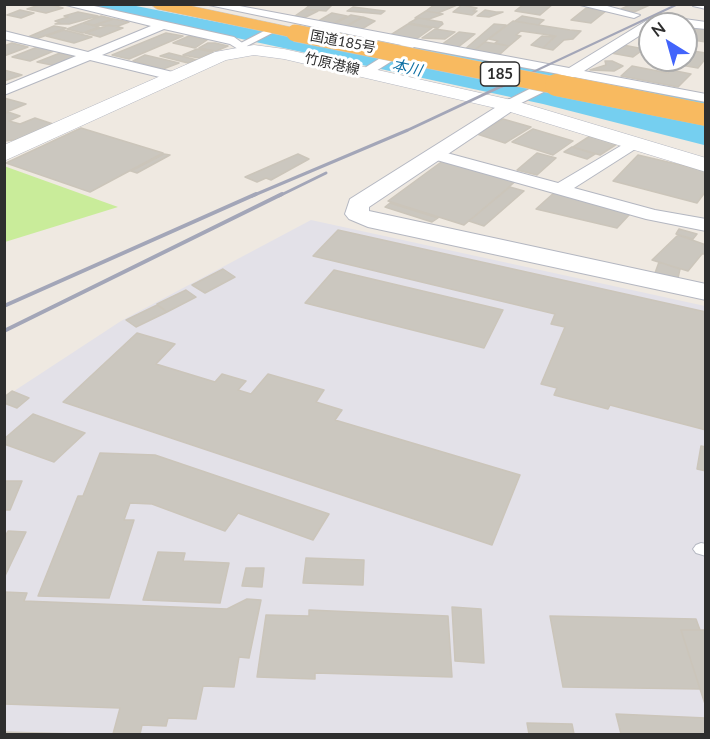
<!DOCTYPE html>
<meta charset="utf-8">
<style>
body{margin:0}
#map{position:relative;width:710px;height:739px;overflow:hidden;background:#efe9e1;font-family:Lato,sans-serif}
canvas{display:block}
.frame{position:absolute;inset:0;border:6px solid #2e2e2e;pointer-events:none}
.north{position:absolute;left:638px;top:12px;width:60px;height:60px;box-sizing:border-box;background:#fff;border:2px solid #ababab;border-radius:50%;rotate:323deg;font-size:16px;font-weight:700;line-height:24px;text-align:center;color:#2e2e2e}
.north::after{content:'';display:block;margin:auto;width:21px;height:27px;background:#4264fb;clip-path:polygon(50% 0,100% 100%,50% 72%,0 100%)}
</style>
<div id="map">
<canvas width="710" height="739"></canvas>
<div class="frame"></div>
<div class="north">N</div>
</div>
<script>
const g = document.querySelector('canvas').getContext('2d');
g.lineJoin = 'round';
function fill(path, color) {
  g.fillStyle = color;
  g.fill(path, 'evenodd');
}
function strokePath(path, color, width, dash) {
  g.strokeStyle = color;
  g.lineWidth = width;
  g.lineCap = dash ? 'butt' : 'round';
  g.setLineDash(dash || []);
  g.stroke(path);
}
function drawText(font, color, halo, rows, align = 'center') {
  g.font = font + ' Lato,"Noto Sans JP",sans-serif';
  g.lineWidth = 6;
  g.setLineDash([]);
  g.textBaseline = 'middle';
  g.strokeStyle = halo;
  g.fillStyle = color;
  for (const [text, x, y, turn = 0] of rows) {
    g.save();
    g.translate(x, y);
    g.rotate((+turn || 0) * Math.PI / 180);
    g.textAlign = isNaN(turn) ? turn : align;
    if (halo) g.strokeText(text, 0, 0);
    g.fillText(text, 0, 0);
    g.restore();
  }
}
fill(new Path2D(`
 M311 220 705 306V734H5V397L121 321Z`), '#e3e1e8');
fill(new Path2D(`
 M4 166 118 207 5 242Z`), '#c9ec9a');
fill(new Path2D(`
 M84 5H131L289 36 310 25 705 102V143L704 145 543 104Z`), '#75cff0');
const building = new Path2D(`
 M42 4H48L63 8 46 13 27 9Z
 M311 4H327L332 5 326 11 305 9Z
 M435 4H452L457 5 438 13 426 11Z
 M524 4H553L540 15 515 11Z
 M632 4H652L634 12 621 9Z
 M462 5 477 8 473 11H477L472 15 453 12Z
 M353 7 385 11 381 14 347 11Z
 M586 8 606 11 591 23 571 20Z
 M305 9 318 11 300 20 292 18Z
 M20 10 34 13 21 18 7 15Z
 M485 10 496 12H503L489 17 477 16Z
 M426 11 443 14 429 19 415 18Z
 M78 12 98 16 69 24H55L60 23 55 21 68 17 64 16Z
 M332 13 347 16 330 25 315 23Z
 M351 15 362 17 343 28 332 25Z
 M101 16 113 19 94 25 83 23Z
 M522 16 544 20 538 25 515 21Z
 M363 17 375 21 360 30 344 28Z
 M418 18 442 22 443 24 438 28 409 23Z
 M114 19 129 22 118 26 95 25Z
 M513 21 570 30 581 31 573 39 564 40 553 50 543 48 556 36 521 31 516 35 521 36 509 46 495 43 498 41 489 39Z
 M83 23 99 27 83 33 67 29Z
 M408 24 432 28 415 40 389 36Z
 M494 24 506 25 473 51 464 50Z
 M109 25 123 28 100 37 85 33Z
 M686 25 706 28V42L686 39Z
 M54 26 66 28 36 39 28 37Z
 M435 29 455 32 445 39 422 38Z
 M64 30 92 37 74 43 46 36Z
 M459 32 475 34 457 48 441 45Z
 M166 33 183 36 129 59 112 55Z
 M189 36 207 40 195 48 173 43Z
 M542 36 554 37 543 48 531 45Z
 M485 42 509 46 499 55 474 51Z
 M12 43 28 47 4 56V46Z
 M208 43H215L228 46 216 51 199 48Z
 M623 45 644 49 633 57 611 53Z
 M40 46 56 50 30 61 12 57Z
 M197 49 213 52 199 58 183 55Z
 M686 50 706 53V58L698 68 652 60H686Z
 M60 53 79 57 57 66 37 62Z
 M169 53 197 60 188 63 160 56Z
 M145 55 179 63 163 69 133 61Z
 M605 61H612L623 66 614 71 590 70 606 65Z
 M632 66 668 73 671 70 691 74 678 87 621 76Z
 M4 70 22 75 4 81Z
 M4 98 26 104 4 113Z
 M8 112 20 116 9 121 20 124 35 118 53 124 21 139 5 141 4 114Z
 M503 119 531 127 505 143 477 134Z
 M81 128 163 153 90 192 6 163Z
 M533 129 573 141 553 155 512 142Z
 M590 136 617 144 600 155 573 147Z
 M572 147 595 154 587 159 564 152Z
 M537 153 556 158 537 175 517 170Z
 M164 154 170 155 137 173 131 171Z
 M298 154 309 159 271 180 266 178 257 182 245 177Z
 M638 155 706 171V191L697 203 613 181Z
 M444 160 517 180 464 225 388 201Z
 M510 187 524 191 484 226 469 221Z
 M556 191 630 214 617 228 536 209Z
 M390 203 438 218 432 222 385 207Z
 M679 229 697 234 693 239 676 234Z
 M338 230 706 312V430L610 405 608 409 554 395 557 388 541 384 565 327 551 324 555 314 313 256Z
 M678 235 706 245V254H702L688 271 652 260Z
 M659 262 680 269 678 278 655 273Z
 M223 269 235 277 205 293 192 285Z
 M334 270 503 310 484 348 305 303Z
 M186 290 196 297 167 312 157 304Z
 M157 305 167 312 136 327 126 320Z
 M137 333 175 344 156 364 215 382 222 374 246 381 238 390 251 394 268 374 324 390 316 402 342 410 335 420 520 475 492 545 63 402Z
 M12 391 29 398 17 408 4 403V397Z
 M33 414 85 433 54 462 4 444V439Z
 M701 446 706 447V471L697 469Z
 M100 453 155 455 329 514 313 540 238 513 225 531 152 504 130 503 124 520H134L109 598 38 596 78 496H83Z
 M4 481H22L10 510H4Z
 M8 531 26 532 4 578V538Z
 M158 552 185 553 183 561 229 563 220 603 143 600Z
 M306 558 364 560 363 585 303 583Z
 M246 568H264L262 587 242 586Z
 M4 592 27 593 24 601 227 609 247 599 261 600 249 658 239 657 234 687 203 686 196 719 168 718 166 726 142 725 140 734H113L120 708 4 704Z
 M452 607 481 609 484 663 455 661Z
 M309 610 448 616 452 677 315 673V679L257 677 266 615 309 616Z
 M550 616 696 619 700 630H681L700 689 563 687Z
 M681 630H706V707L700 689Z
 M616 714 706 718V734H621Z
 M527 723 572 724 574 734H529Z
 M4 732 77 734H4Z`);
fill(building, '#cbc7bf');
strokePath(building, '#cbc5ba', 1.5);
const service = new Path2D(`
 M701 543 706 544V556L696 553 693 549 696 545Z`);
const pedestrian = new Path2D(`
 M268 29 276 31 245 47 237 45Z`);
const minor = new Path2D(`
 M62 4H85L234 37 252 50 246 54 230 44 164 29 102 55 181 74V80L176 81 90 60 4 95V86L76 56 4 39V31L88 52 151 26Z
 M204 4H229L569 68 646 21 663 16 706 22V29L686 27V24H650V29L584 71 706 94V102L574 77 509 109 504 108 502 105 504 102 559 74 414 47 368 76 361 72 363 69 401 45Z
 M576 4H600L640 15 634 18Z
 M692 4H706V9L693 6Z
 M634 138 640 140 642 143 640 146 574 188 655 210 706 219V231L646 219 426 157 424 154 432 149 558 183Z`);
const tertiary = new Path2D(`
 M509 99 518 105 515 109 369 207V211L706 284V300L368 227 349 219 345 214 350 199Z`);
const secondary = new Path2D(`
 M254 45 284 49 516 101 706 158V172L504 110 284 59 254 55 226 60 4 161V145L215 52Z`);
const trunk = new Path2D(`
 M150 4H182L295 28 303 33 295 38 157 9Z`);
strokePath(service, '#b4b7c1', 2);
strokePath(pedestrian, '#b4b7c1', 2);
strokePath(minor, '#b4b7c1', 2);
strokePath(tertiary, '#b4b7c1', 2);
strokePath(secondary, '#b4b7c1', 1);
strokePath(trunk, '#c9c9c9', 1);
fill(service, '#fff');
fill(pedestrian, '#fff');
fill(minor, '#fff');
fill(tertiary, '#fff');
fill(secondary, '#fff');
fill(trunk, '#f8ba60');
strokePath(new Path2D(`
 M501 87 678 4`), '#a3a6b8', 2);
strokePath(new Path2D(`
 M252 196 408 130 504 85
 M279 196 326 173`), '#a3a6b8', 3);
strokePath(new Path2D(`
 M4 306 256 194
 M4 331 282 194`), '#a3a6b8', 4);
const trunkBridgeFar1 = new Path2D(`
 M295 33 563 87`);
const trunkBridge = new Path2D(`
 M556 85 706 115`);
strokePath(trunkBridgeFar1, '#c9c9c9', 18, []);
strokePath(trunkBridge, '#c9c9c9', 22, []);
strokePath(trunkBridgeFar1, '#f8ba60', 17);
strokePath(trunkBridge, '#f8ba60', 22);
drawText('14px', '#2e2e2e', '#fff', [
 ["国道185号",343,42,11],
 ["竹原港線",332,64,13]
]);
drawText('italic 15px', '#0d6fa3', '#fff', [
 ["本川",407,68,12]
]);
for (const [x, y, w] of [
 [500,74,39]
]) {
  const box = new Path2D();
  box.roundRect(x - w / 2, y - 12, w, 24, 4.5);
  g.fillStyle = '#fff';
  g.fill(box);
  strokePath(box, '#2e2e2e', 1.5);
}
drawText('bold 15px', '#2e2e2e', null, [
 ["185",500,74]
]);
</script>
